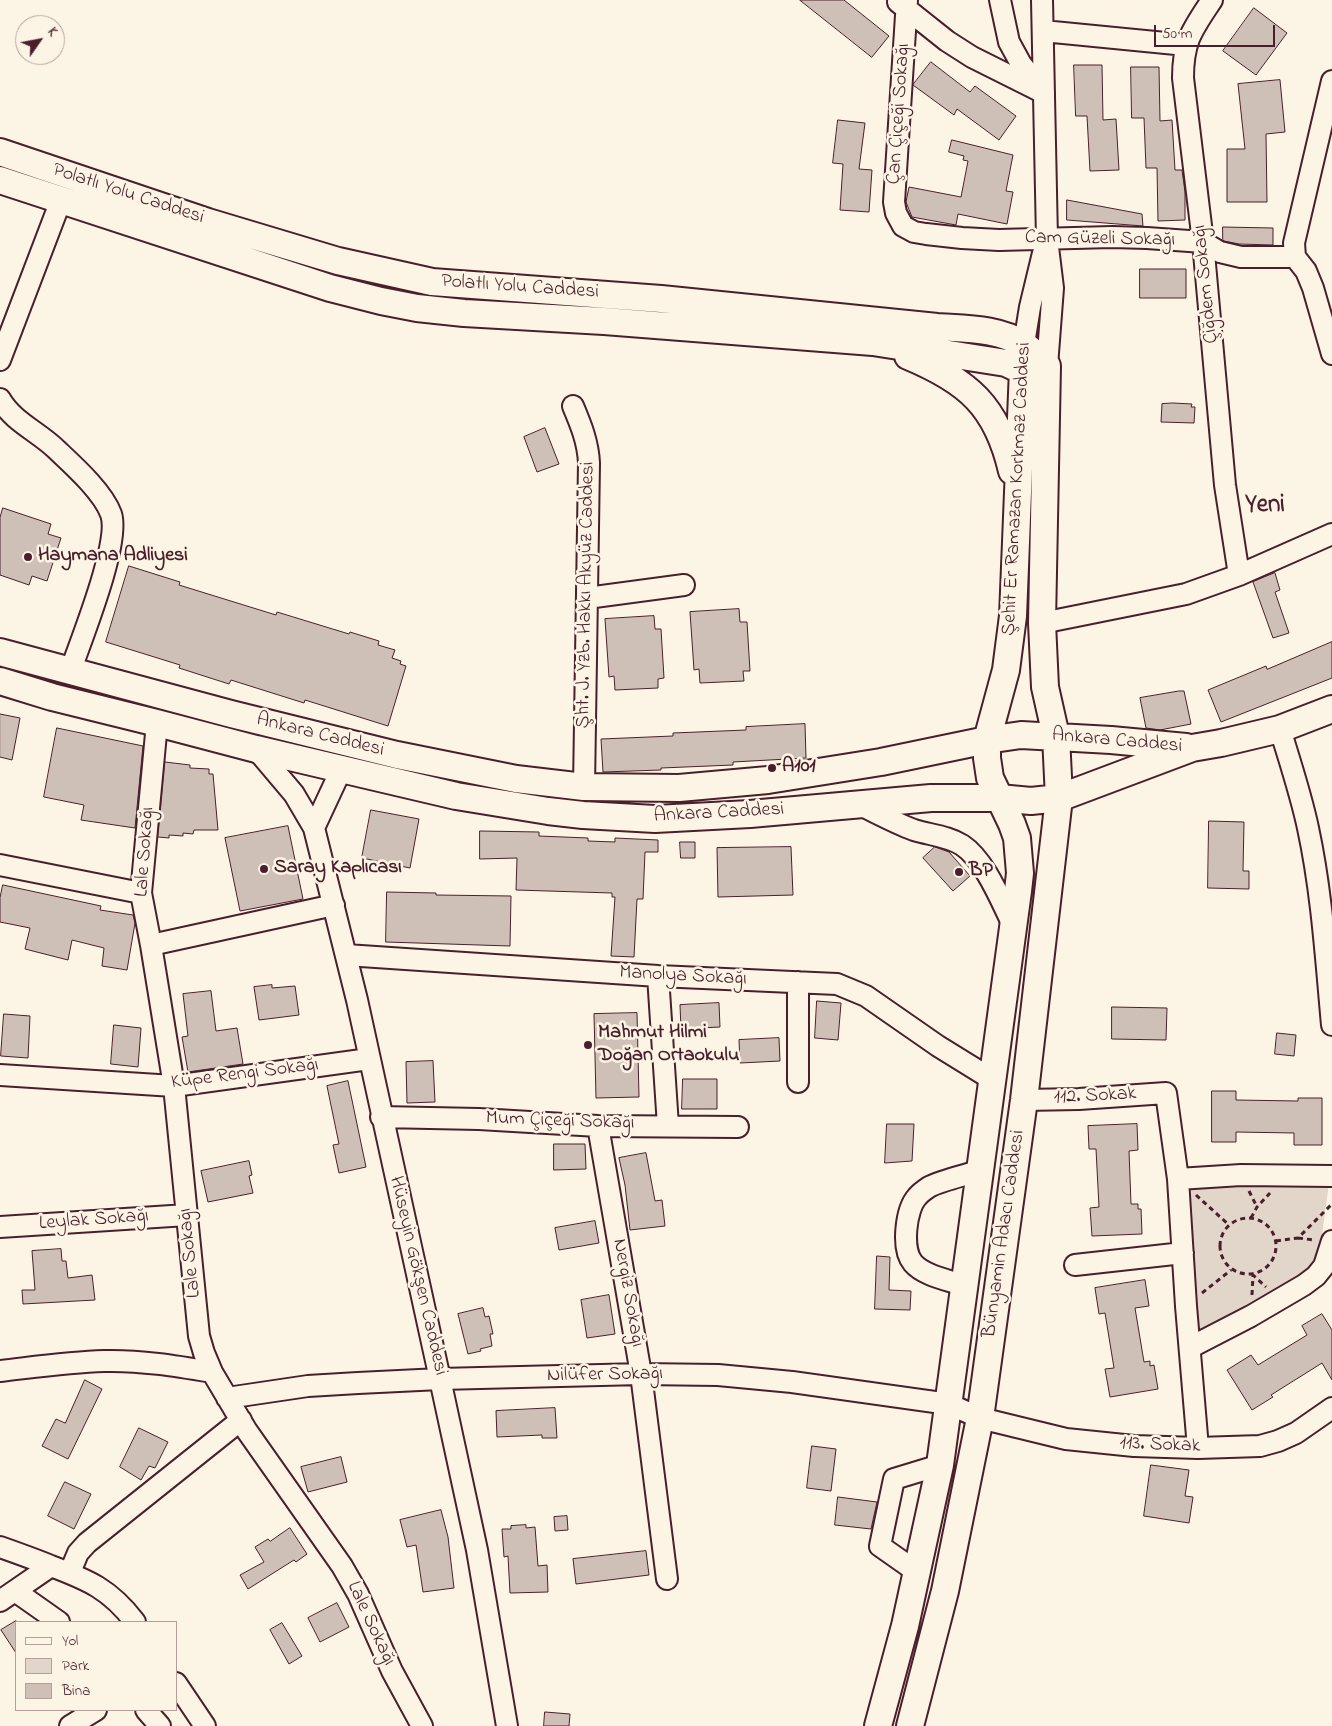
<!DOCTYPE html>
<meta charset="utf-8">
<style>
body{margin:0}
#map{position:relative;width:1332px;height:1726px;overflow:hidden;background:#fcf5e5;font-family:"Indie Flower",sans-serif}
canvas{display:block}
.legend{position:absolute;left:15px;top:1621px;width:162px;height:90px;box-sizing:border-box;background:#fcf5e5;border:1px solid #b59f9b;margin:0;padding:6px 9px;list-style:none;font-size:15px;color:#4a1f2b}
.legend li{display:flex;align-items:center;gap:10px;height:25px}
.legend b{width:25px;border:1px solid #b59f9b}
.north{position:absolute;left:15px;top:15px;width:50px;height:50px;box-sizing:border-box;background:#fcf5e5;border:1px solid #b59f9b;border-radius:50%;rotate:57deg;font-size:14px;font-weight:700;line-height:20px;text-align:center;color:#4a1f2b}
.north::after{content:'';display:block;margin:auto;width:18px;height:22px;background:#4a1f2b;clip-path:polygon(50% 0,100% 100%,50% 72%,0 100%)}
.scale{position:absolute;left:1154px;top:25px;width:121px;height:22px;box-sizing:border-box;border:2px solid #4a1f2b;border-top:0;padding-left:6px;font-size:15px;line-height:18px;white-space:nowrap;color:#4a1f2b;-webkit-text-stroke:4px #fcf5e5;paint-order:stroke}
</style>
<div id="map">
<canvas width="1332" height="1726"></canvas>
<ul class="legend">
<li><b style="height:6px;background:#fcf5e5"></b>Yol</li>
<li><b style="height:14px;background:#e2d5ca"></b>Park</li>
<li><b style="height:14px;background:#cfc0b7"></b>Bina</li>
</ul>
<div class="north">K</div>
<div class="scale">50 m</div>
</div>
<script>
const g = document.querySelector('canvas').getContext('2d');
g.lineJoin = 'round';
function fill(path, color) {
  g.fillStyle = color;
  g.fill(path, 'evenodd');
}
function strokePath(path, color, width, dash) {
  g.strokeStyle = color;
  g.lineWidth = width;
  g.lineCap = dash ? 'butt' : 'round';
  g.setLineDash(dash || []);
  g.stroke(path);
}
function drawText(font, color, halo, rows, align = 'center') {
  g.font = font + ' "Indie Flower",sans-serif';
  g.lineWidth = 5;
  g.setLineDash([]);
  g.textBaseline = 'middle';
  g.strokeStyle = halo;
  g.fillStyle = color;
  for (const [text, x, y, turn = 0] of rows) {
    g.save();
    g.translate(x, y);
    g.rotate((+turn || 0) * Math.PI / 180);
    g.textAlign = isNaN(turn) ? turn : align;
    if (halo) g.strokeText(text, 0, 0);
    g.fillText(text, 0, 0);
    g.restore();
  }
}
fill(new Path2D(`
 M1256 1181 1329 1183 1318 1265 1194 1340 1186 1187Z`), '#e2d5ca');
const building = new Path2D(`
 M800 0H844L889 36 872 57Z
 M1254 8 1287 33 1256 75 1223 51Z
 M931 62 970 92 975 86 1016 116 999 140 957 109 954 115 913 85Z
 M1074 65H1102L1103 120 1116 119 1119 170 1090 171 1087 116H1076Z
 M1131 67H1159L1160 121 1172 120 1175 170H1182L1185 192V220L1158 221 1157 168H1146L1144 118H1132Z
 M1280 80 1285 132 1266 134 1267 202H1227V149H1245L1238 84Z
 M838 120 865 123 859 169 872 170 869 212 840 210 843 164 833 163Z
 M952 140 1013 155 1006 191 1013 192 1007 224 958 214 956 225 912 217 906 202 909 187 961 197 968 161 963 160 964 156 949 152Z
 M1067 200 1142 214 1143 226 1067 220Z
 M1223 227 1273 228V245L1239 244 1224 241 1223 240Z
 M1140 269H1186V298H1140Z
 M1173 403 1192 404 1191 407H1195L1194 423 1161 422 1162 404Z
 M545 428 559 464 537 472 524 437Z
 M3 508 51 524 48 534 61 538 47 581 32 576 29 585 0 575V518Z
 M129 566 180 582 179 585 276 615 277 612 349 634 350 632 379 641 378 645 395 650 392 658 401 661 400 664 406 666 388 726 305 700 304 703 231 680 229 684 179 668 180 665 106 642Z
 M1275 573 1280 590 1275 592 1289 633 1273 638 1253 582Z
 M739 609 740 622H747L750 671H743L744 681 700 683 699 669 694 670 690 612Z
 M654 616 655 629H661L664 678 658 679V688L615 690 614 676 609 677 605 619Z
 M1332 642V678L1221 722 1208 690 1266 666 1267 669Z
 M1179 691H1184L1191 724 1160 730 1146 728 1140 698Z
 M0 714 20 718 12 760 0 757Z
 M805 724 806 758 733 762V765L661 768V770L603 772 601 739 673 736V733L746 730V727Z
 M57 728 143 746 135 828 81 820 84 805 44 797Z
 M165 762 190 765V768L209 769V774H213L218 830H194L193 834 183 833V836L169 835V838L158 837Z
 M371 810 419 819 410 868 362 858Z
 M1209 821 1244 822 1243 871H1249V889L1208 888Z
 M288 826 303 899 240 911 225 838Z
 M480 831 539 832V836L588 838V841L615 842V838L658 840V852H645L643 899H637L634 957 611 956 615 897H612V893L516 890 517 858 480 859Z
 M680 842H695V858H681Z
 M791 847 793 895 718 897 717 848Z
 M935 847 949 852 970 876 953 891 923 858Z
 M3 885 101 906 100 910 133 915 135 923 127 970 102 966 104 948 72 940 68 960 25 949 30 928 0 922V898Z
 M387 892 436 893V895L511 896 510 946 386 942Z
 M272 985V988L295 986 299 1015 259 1020 254 987Z
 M211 991 216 1031 237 1028 243 1064 188 1072 182 1037 188 1036 183 994Z
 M817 1001 841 1003 838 1040 815 1038Z
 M719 1003 720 1027 681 1029 680 1005Z
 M1112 1007 1167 1008 1166 1040 1112 1039Z
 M637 1013 639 1097 596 1098 594 1014Z
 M4 1014 30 1016 28 1058 1 1056Z
 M114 1025 141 1028 138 1067 111 1064Z
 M1277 1033 1296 1035 1294 1056 1275 1054Z
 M779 1038 780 1061 740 1063 739 1040Z
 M433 1061 435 1102 407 1103 406 1062Z
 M683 1079H717V1109H682Z
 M348 1081 366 1167 339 1173 333 1145 339 1144 327 1086Z
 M1212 1091H1236V1100L1298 1101V1098H1322V1145H1294V1133L1236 1132V1142H1212Z
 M887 1124H914L912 1161 885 1163Z
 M1137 1124 1138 1150 1129 1151 1131 1204H1138V1209H1141L1142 1234 1092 1236 1090 1208 1099 1207 1096 1149H1089L1088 1126Z
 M554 1144H585L586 1169 554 1170Z
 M646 1153 655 1201 662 1200 665 1226 630 1230 625 1185 619 1158Z
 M249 1161 252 1175 249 1176 253 1193 208 1202 201 1171Z
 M595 1221 599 1243 559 1250 555 1228Z
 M61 1249 62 1261H66L68 1278 92 1275 95 1300 23 1304 22 1290H35L32 1251Z
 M877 1256 890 1257 889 1290 911 1291 910 1310 875 1309Z
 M1145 1280 1149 1306 1135 1308 1144 1362 1150 1361V1366L1154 1365 1158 1389 1110 1397 1105 1369 1114 1368 1105 1313 1099 1314 1095 1288Z
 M609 1295 615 1334 587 1338 581 1300Z
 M483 1308 485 1317 489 1316 493 1334H490L492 1346 480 1349 481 1351 468 1354 458 1314Z
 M1322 1314 1332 1330V1380L1322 1363 1271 1395 1273 1397 1252 1410 1227 1370 1251 1355 1258 1365 1307 1335 1302 1326Z
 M85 1380 102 1389 68 1459 42 1446 56 1419 65 1423Z
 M555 1408 557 1438H542V1435L497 1437 496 1411Z
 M139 1428 168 1442 155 1468 149 1466 141 1480 120 1467Z
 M812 1446 836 1449 831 1491 807 1488Z
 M341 1457 347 1482 308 1492 301 1467Z
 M1151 1465 1189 1470 1185 1496 1193 1497 1189 1523 1144 1516Z
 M65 1482 91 1494 74 1529 48 1516Z
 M838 1497 877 1502 871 1529 835 1525Z
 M441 1510 448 1537 454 1588 423 1592 416 1545 407 1547 400 1520Z
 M567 1516 568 1530 555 1531 554 1517Z
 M526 1525V1528L535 1527 538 1566 547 1565 548 1592 510 1593 508 1556 504 1557 502 1529H511V1526Z
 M290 1528 307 1554 296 1562 294 1560 248 1589 240 1575 264 1562 255 1547 268 1539 270 1541Z
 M646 1551 649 1575 576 1584 573 1559Z
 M337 1603 349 1627 320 1642 308 1618Z
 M16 1621V1653L1 1630Z
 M282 1623 302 1656 289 1664 270 1630Z
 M545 1712 570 1714 569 1726H544Z`);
fill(building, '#cfc0b7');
strokePath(building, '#4a1f2b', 1);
const minor = new Path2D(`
 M907 0 894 202 896 213 903 226 914 232 926 234 962 238 999 240 1112 237 1147 238 1203 242 1220 252 1241 257H1295
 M1000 0 1009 42 1021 64 1040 88
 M1042 0 1047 239 1053 288 1047 366
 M1212 0C1192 30 1183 41 1183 78L1203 242 1225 485 1239 575
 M898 2 947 41 972 57 1044 93
 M1043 31 1186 45
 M1332 81 1294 243 1295 257 1306 271 1313 288 1332 354
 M1024 344 1030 307 1043 253
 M0 360 61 200
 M0 399C13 422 39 432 57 450 74 466 103 492 111 514 121 542 81 640 70 672
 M573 406C581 425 588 442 589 463L584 787
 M587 598 684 585
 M1042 623 1186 594 1239 575 1332 534
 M157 723 141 893 151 945 174 1086 199 1336 204 1353 212 1372 247 1431 342 1566 358 1594 392 1671 422 1726
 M1280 729C1290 762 1301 795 1308 828 1322 893 1326 960 1332 1025
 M256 749 294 794 314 828 357 1000 440 1379 477 1550 507 1726
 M858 804C877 813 895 823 914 830 930 835 948 836 962 845 985 860 1001 901 1013 925
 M314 828 341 770
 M0 865 141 893
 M151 945 334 905
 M346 955 658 976 837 984 866 996 938 1046 993 1080
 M658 976 668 1126
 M0 1075 174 1086 369 1059
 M798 1082V982
 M1024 1100 1079 1099 1166 1093 1178 1179 1186 1306 1198 1448
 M381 1117 479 1119 598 1126 738 1127
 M598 1126 641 1374 667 1579
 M1178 1179 1241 1175 1332 1176
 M0 1227 187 1215
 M1075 1265 1183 1253
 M965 1286C949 1280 924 1276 913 1263 901 1249 906 1209 917 1197 920 1193 926 1189 929 1187 942 1180 967 1175 981 1170
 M1191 1347 1251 1316 1304 1285 1316 1276 1324 1266 1332 1241
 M0 1371C35 1367 69 1362 104 1361 140 1360 176 1366 212 1372
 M227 1398 308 1386 358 1383 440 1379 641 1374 718 1375 792 1382 949 1404 980 1418 1066 1439 1134 1446 1198 1448 1260 1446 1278 1441 1296 1433 1332 1408
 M0 1547C17 1553 34 1559 51 1566 88 1580 110 1589 135 1622
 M70 1572 78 1553 87 1543 241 1420
 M917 1572 880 1546 894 1479 940 1465
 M15 1591 59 1622
 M0 1601 51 1566
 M176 1683 205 1726
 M146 1710 160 1726
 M70 1726 96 1710`);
const major = new Path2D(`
 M0 152 208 222 338 261 432 282 661 299 937 327C965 329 1000 328 1024 345 1033 351 1040 359 1047 366L1042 623 1045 687 1056 736 1059 798 1024 1100 980 1418 945 1591 910 1726
 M0 180 330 288 381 301 417 308 464 313 604 321 873 342 1006 363 1023 371
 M908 356C968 381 997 406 1012 471
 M0 652 231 714 397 755 516 779 584 787 679 788 768 780 881 762 987 740 1021 735 1111 740 1186 747
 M0 681 52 697 157 723 256 749 456 796 548 811 583 815 655 819 750 814 931 798H999L1031 801 1059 798 1192 748 1221 743 1280 729 1332 709
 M878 1726 905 1626 940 1465 1018 891 1020 873 1017 838 1012 824 990 778 987 758V740L1006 670 1013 616 1024 344`);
strokePath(minor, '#4a1f2b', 24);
strokePath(major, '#4a1f2b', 30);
strokePath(new Path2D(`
 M1249 1191 1257 1207
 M1196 1195 1229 1225
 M1220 1246a28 28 0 1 1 56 0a28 28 0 1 1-56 0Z
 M1251 1218 1257 1207 1270 1193
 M1298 1238 1314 1240
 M1276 1241 1298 1238 1332 1204
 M1254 1274 1253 1275 1266 1287
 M1202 1293 1231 1270
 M1252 1295 1253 1275`), '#4a1f2b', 3, [5, 4]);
strokePath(minor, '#fcf5e5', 20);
strokePath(major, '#fcf5e5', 26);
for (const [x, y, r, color] of [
 [28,557,5,"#4a1f2b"],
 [772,768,5,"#4a1f2b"],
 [264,869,5,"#4a1f2b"],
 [959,872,5,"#4a1f2b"],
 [588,1045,5,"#4a1f2b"]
]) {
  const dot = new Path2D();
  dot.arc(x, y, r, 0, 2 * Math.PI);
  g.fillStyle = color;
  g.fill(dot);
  strokePath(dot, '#fcf5e5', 2);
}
drawText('20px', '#4a1f2b', '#fcf5e5', [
 ["Çan Çiçeği Sokağı",900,114,-86],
 ["Polatlı Yolu Caddesi",128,195,18],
 ["Cam Güzeli Sokağı",1100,240,1],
 ["Çiğdem Sokağı",1207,284,-96],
 ["Polatlı Yolu Caddesi",520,288,4],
 ["Şehit Er Ramazan Korkmaz Caddesi",1018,489,-87],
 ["Şht. J. Yzb. Hakkı Akyüz Caddesi",587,595,-89],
 ["Ankara Caddesi",320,736,14],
 ["Ankara Caddesi",1117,742,5],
 ["Ankara Caddesi",719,814,-3],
 ["Lale Sokağı",146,852,-86],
 ["Manolya Sokağı",683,977,3],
 ["Küpe Rengi Sokağı",245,1075,-7],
 ["112. Sokak",1095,1097,-3],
 ["Mum Çiçeği Sokağı",560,1122,2],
 ["Leylak Sokağı",94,1221,-4],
 ["Bünyamin Adacı Caddesi",1005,1234,-82],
 ["Lale Sokağı",191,1253,-96],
 ["Hüseyin Gökşen Caddesi",417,1276,77],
 ["Nergiz Sokağı",627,1293,80],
 ["Nilüfer Sokağı",605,1376,-1],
 ["113. Sokak",1160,1446,2],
 ["Lale Sokağı",370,1624,65]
]);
drawText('bold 20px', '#4a1f2b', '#fcf5e5', [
 ["Haymana Adliyesi",38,557],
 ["A101",782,768],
 ["Saray Kaplıcası",274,869],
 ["BP",969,872],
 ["Mahmut Hilmi",598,1034],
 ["Doğan Ortaokulu",598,1057]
], 'left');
drawText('bold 25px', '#4a1f2b', '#fcf5e5', [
 ["Yeni",1265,507]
]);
</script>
